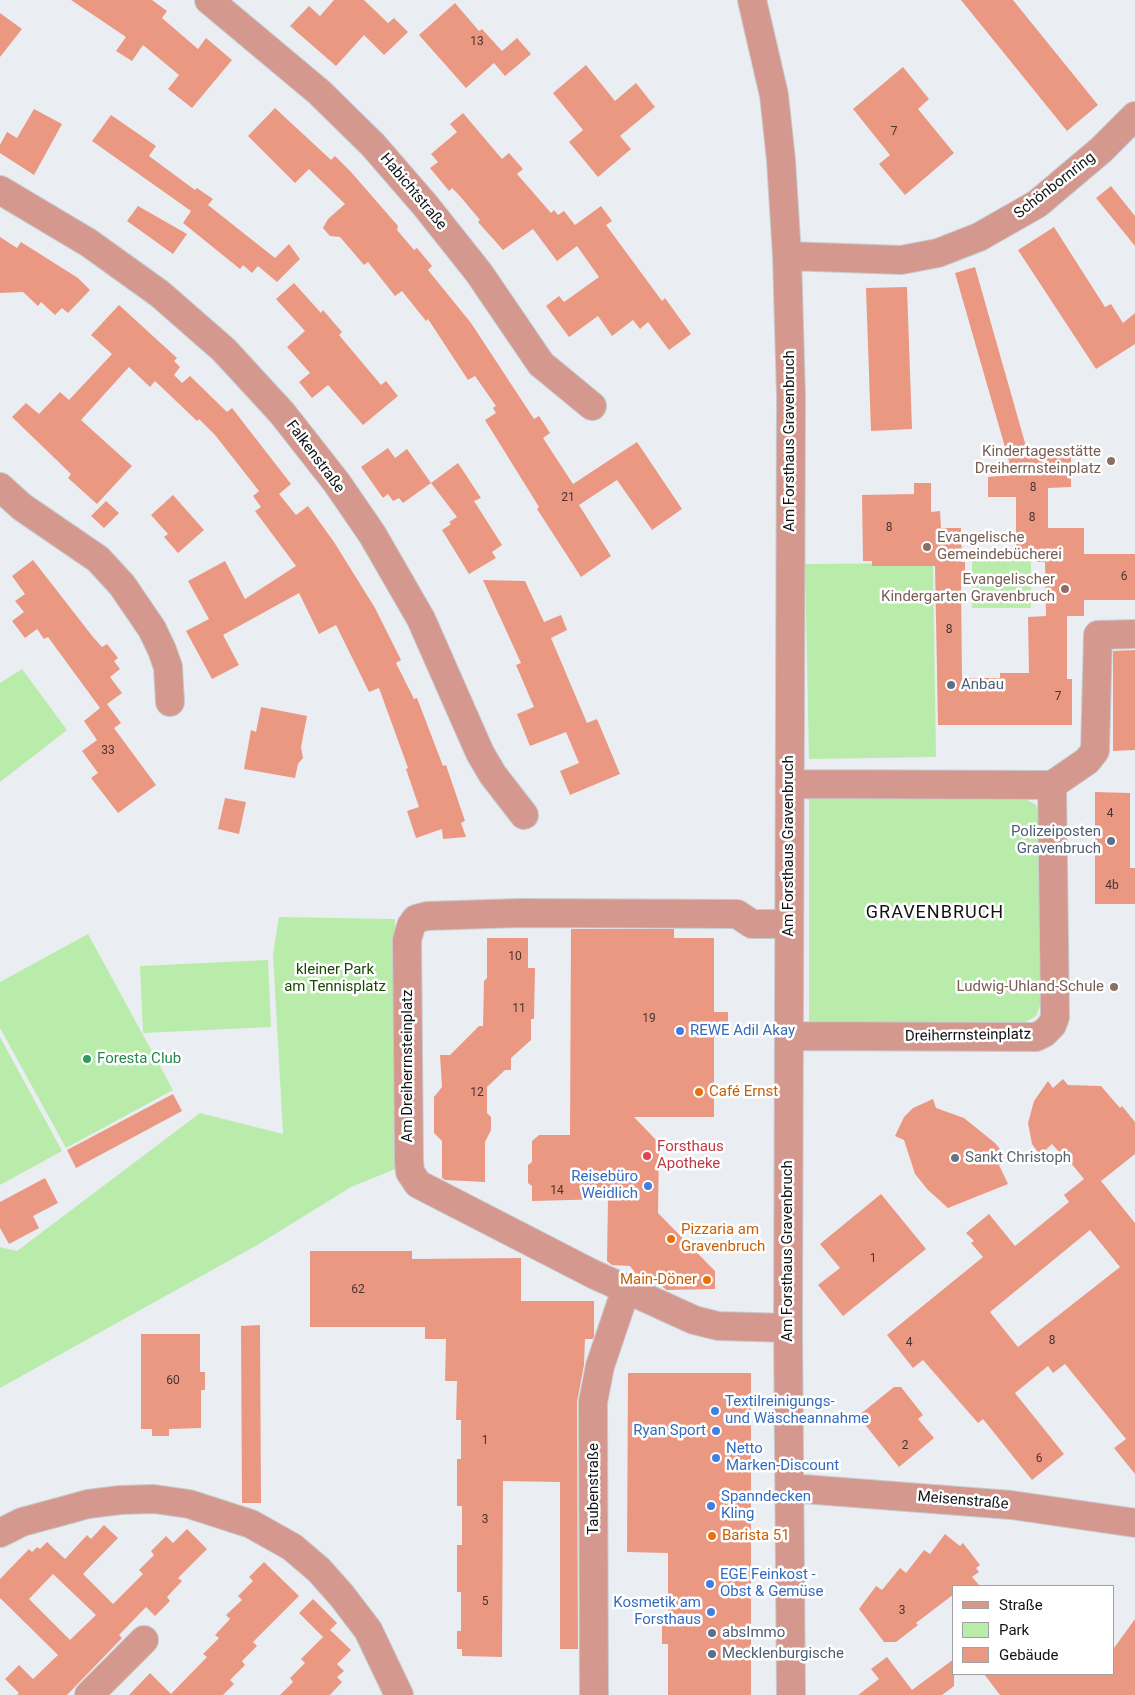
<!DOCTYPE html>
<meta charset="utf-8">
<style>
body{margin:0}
#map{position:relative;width:1135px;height:1695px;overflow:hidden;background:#eaeef2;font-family:Roboto,sans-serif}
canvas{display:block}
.legend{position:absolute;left:952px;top:1585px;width:162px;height:90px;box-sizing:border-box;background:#fff;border:1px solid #a0a1a1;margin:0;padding:6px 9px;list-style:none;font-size:15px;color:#121314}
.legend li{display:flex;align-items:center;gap:10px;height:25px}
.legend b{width:25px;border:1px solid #a0a1a1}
</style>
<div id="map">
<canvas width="1135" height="1695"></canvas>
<ul class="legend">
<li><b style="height:6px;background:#d4988e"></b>Straße</li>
<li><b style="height:14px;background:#b9ecaa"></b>Park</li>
<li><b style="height:14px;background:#eb9883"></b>Gebäude</li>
</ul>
</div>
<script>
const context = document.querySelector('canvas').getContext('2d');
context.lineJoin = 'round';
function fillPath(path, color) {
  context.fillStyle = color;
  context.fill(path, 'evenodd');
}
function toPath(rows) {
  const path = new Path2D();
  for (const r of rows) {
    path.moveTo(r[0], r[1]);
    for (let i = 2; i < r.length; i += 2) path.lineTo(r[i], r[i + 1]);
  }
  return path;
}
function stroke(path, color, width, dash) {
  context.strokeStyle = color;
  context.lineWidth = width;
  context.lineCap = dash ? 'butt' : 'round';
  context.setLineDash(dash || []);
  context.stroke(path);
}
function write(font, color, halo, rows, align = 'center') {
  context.font = font + ' Roboto,sans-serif';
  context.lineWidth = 5;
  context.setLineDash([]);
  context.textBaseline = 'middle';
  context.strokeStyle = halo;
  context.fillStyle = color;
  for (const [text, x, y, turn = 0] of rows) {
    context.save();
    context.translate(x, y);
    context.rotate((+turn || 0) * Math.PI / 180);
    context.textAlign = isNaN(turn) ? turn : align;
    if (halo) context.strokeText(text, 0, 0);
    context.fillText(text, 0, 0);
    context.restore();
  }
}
fillPath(toPath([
 [972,559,1031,559,1031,608,972,608],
 [933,563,936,757,809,759,805,564],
 [22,669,67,730,0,782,0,683],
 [809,797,1022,797,1036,805,1040,820,1042,1000,1036,1016,1024,1023,809,1023],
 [279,917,395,919,398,1168,351,1187,259,1244,0,1388,0,1247,17,1251,200,1113,283,1134,273,954],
 [88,934,173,1090,66,1148,0,1028,0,982],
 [268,960,271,1027,143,1033,140,966],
 [0,1037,62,1151,0,1185]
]), '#b9ecaa');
fillPath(toPath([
 [71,0,152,0,167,11,162,18,198,49,206,38,232,60,192,108,168,89,179,75,143,45,132,61,116,51,126,37],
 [334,0,364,0,388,23,394,18,408,32,384,55,364,35,336,66,290,26,309,6,320,16],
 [961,0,1013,0,1098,105,1067,131],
 [455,3,479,31,482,29,502,51,517,38,531,54,505,76,494,63,466,88,419,35],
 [0,13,22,29,0,57],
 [586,65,615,101,636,83,655,107,620,136,631,149,598,177,569,142,583,130,553,93],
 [903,67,929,99,918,109,954,153,905,195,879,164,890,155,853,109],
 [275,108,331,160,335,156,351,172,398,226,397,230,414,250,417,248,432,266,428,270,471,323,534,419,539,416,550,433,543,438,573,484,637,442,682,509,652,530,617,480,579,505,611,556,581,577,537,509,539,507,485,420,496,413,493,408,496,406,475,376,468,380,428,319,426,321,402,291,395,296,368,262,364,265,340,237,330,236,323,228,328,219,345,204,309,169,295,183,248,136],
 [34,109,62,124,34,175,0,153,0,145,7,132,17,138],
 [463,113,502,159,509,153,523,169,517,174,551,213,554,210,558,215,564,211,575,225,601,206,612,221,606,225,662,301,665,298,691,334,669,350,648,322,640,329,633,320,612,336,598,316,569,337,546,306,559,296,564,302,599,277,577,246,557,261,533,229,503,250,478,222,480,220,459,195,452,188,449,191,430,168,438,162,431,154,457,132,450,124],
 [111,115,156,146,149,156,195,190,197,188,213,199,208,205,275,258,289,244,300,259,277,282,258,266,252,273,243,265,240,269,183,223,191,211,92,141],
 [1111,186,1135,216,1135,246,1096,198],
 [138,206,187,234,173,254,127,221],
 [1054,227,1105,307,1111,304,1123,323,1135,313,1135,344,1096,369,1018,250],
 [0,237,17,248,21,242,78,278,90,290,68,313,62,308,55,315,41,302,38,306,23,292,0,293],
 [975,267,1029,457,1071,456,1071,487,1048,488,1048,528,1084,528,1084,554,1135,554,1135,600,1084,600,1084,616,1067,616,1067,679,1072,679,1072,725,938,725,935,566,872,566,872,561,863,561,862,495,914,494,914,483,931,483,931,512,940,511,941,528,961,528,962,562,965,562,965,583,961,583,962,678,1000,678,1000,673,1029,673,1028,617,1046,616,1045,562,1037,562,1037,553,1016,553,1016,497,988,497,988,477,1013,475,955,273],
 [294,283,321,313,323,310,342,332,339,335,381,385,386,381,398,396,363,425,328,385,312,398,299,382,310,373,287,347,305,331,276,299],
 [907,287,912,429,871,431,866,288],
 [119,305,177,358,174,361,180,367,174,375,182,383,190,376,227,412,232,408,291,484,279,494,296,515,308,506,334,542,375,608,401,660,396,663,414,699,417,698,443,766,446,765,465,821,461,823,466,837,443,839,442,829,416,838,407,811,419,807,406,769,408,768,379,688,369,692,336,625,319,634,299,593,223,635,239,665,212,679,186,631,209,619,188,581,225,561,245,599,296,566,255,511,261,507,253,496,259,491,215,435,199,419,197,421,155,381,150,387,129,367,81,420,132,466,97,504,68,478,71,474,12,417,26,403,39,414,60,392,69,400,112,354,91,335],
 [388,448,395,458,407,449,431,483,403,503,399,498,393,501,388,494,383,498,361,467],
 [458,463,481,498,474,501,502,545,492,552,496,558,469,574,442,530,451,524,449,522,457,517,431,483],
 [173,495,204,530,178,553,164,537,168,534,151,515],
 [106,501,119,513,104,528,91,516],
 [33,560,93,637,102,647,107,644,118,658,114,661,120,669,110,677,122,693,107,704,121,723,114,728,156,785,118,813,91,778,98,773,82,751,97,740,84,721,100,708,48,637,44,639,37,629,25,638,12,621,24,612,15,601,25,594,12,576],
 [483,580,525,581,544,622,561,615,567,630,551,638,587,723,597,719,620,774,570,795,560,771,579,763,566,732,530,746,517,714,534,707,516,665,521,663],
 [1135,650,1135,750,1113,751,1113,651],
 [261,707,307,716,301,747,303,758,298,764,295,778,244,769,251,730,256,732],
 [1095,792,1130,793,1130,868,1135,868,1135,904,1095,904],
 [225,798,246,802,239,834,218,829],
 [571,929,674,929,674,938,714,938,714,1012,728,1012,728,1037,714,1037,714,1117,634,1117,659,1143,658,1213,715,1271,715,1289,667,1290,655,1282,639,1278,630,1266,612,1265,607,1261,608,1199,532,1201,532,1186,528,1183,528,1165,532,1162,532,1141,539,1135,570,1135],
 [487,938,528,938,528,968,535,968,534,1019,531,1019,531,1040,511,1058,511,1070,505,1070,487,1087,487,1113,491,1117,491,1130,485,1142,485,1182,445,1180,442,1178,442,1141,434,1133,434,1097,442,1087,440,1055,450,1055,479,1026,483,1026,484,981,487,978],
 [1063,1079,1068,1085,1101,1086,1120,1108,1122,1106,1135,1122,1135,1154,1101,1181,1135,1223,1135,1474,1114,1448,1126,1439,1065,1364,1053,1373,1048,1366,1015,1393,1064,1454,1032,1480,983,1419,978,1423,923,1360,913,1368,887,1335,983,1257,971,1243,974,1241,966,1233,989,1214,1015,1246,1069,1202,1064,1195,1084,1179,1061,1151,1059,1152,1052,1144,1040,1155,1032,1144,1028,1123,1034,1101,1048,1081,1053,1088],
 [1090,1230,1120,1267,1018,1347,990,1312],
 [173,1094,182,1111,76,1168,67,1150],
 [933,1099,936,1108,964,1118,995,1143,1004,1154,999,1165,1008,1184,948,1208,928,1190,915,1174,904,1140,895,1136,904,1117,913,1108],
 [45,1178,58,1203,33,1216,39,1228,9,1244,0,1228,0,1202],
 [881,1194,926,1249,843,1316,818,1285,840,1268,820,1244],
 [310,1251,412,1251,412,1259,521,1258,521,1301,594,1301,594,1336,593,1339,585,1339,584,1365,577,1402,578,1649,560,1649,560,1482,503,1481,502,1657,462,1656,462,1649,457,1649,457,1631,461,1631,461,1592,457,1592,457,1545,462,1545,462,1506,457,1506,457,1459,461,1459,461,1420,456,1420,457,1381,445,1381,446,1339,425,1339,425,1327,310,1327],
 [260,1325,261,1503,242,1503,241,1326],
 [141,1334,200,1334,200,1372,205,1372,205,1390,201,1390,201,1428,169,1429,169,1436,152,1436,152,1429,141,1429],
 [628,1373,751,1373,751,1695,668,1695,668,1644,662,1644,662,1613,668,1613,668,1553,627,1552],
 [894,1387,901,1387,923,1415,918,1419,934,1438,899,1467,858,1416],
 [104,1525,118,1538,83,1574,113,1604,143,1574,139,1570,154,1555,151,1551,166,1536,173,1543,187,1529,207,1549,178,1578,182,1581,167,1597,170,1601,155,1616,146,1607,119,1635,122,1638,67,1695,17,1695,19,1693,5,1679,19,1665,33,1679,58,1655,0,1598,0,1579,29,1549,32,1552,37,1547,40,1549,47,1542,65,1559,87,1535,91,1539],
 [53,1574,96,1615,70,1640,29,1599],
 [945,1534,960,1546,963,1543,980,1565,976,1568,979,1572,972,1577,980,1586,954,1586,954,1594,916,1623,918,1625,896,1642,884,1642,859,1609,876,1586,882,1590,900,1568,906,1573,924,1550,930,1554],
 [264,1562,299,1596,253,1642,257,1646,242,1661,245,1665,230,1680,234,1684,223,1695,129,1695,150,1673,171,1694,207,1657,203,1654,219,1638,215,1635,230,1619,226,1615,242,1600,238,1596,253,1581,249,1577],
 [313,1599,337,1623,323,1637,299,1613],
 [1135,1619,1135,1695,1000,1695,984,1674,1114,1674,1114,1648],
 [330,1630,351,1650,337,1664,344,1671,337,1677,342,1682,330,1695,280,1695,293,1682,290,1678,305,1663,301,1659],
 [887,1657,912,1690,954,1659,954,1686,942,1695,858,1695,879,1679,871,1669]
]), '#eb9883');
const minor = toPath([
 [209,0,319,92,373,145,425,205,479,273,541,364,592,406],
 [752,0,774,95,781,160,787,256,791,396,788,1328,791,1695],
 [0,190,89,243,160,294,224,350,282,413,337,483,372,534,421,619,480,753,493,775,524,815],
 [787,256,901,260,938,253,979,237,1037,204,1101,150,1135,116],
 [0,487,22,507,98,559,122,585,152,629,162,650,168,667,170,702],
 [1052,785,1087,761,1095,751,1098,635,1135,634],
 [789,1036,1036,1037,1044,1033,1052,1025,1055,1017,1052,785,790,784],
 [788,1328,718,1326,694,1320,593,1274,418,1184,410,1172,409,1161,407,940,411,926,416,919,427,916,519,913,737,914,752,924,788,924],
 [790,1488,1011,1505,1135,1523],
 [0,1533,22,1522,59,1512,88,1504,120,1500,154,1499,189,1504,251,1524,292,1547,319,1570,342,1596,368,1630,399,1695],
 [89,1695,144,1640],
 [594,1695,593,1402,600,1366,626,1289]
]);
stroke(minor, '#c7cbce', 30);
stroke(minor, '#d4988e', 28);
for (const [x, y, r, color] of [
 [1111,461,5,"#8d6e63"],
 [927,547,5,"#8d6e63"],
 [1065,589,5,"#8d6e63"],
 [951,685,5,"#5c6f8a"],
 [1111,841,5,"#5c6f8a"],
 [1114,987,5,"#8d6e63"],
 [680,1031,5,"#3f7fe0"],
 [87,1059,5,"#2e9e5b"],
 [699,1092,5,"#e8710a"],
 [647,1156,5,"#e0444e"],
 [955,1158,5,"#6b7280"],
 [648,1186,5,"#3f7fe0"],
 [671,1239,5,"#e8710a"],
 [707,1280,5,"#e8710a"],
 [715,1411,5,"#3f7fe0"],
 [716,1431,5,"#3f7fe0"],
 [716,1458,5,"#3f7fe0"],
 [711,1506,5,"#3f7fe0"],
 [712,1536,5,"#e8710a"],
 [710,1584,5,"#3f7fe0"],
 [711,1612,5,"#3f7fe0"],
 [712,1633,5,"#5c6f8a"],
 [712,1654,5,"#5c6f8a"]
]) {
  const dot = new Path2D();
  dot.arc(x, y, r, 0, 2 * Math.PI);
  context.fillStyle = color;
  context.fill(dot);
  stroke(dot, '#fff', 2);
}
write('12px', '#483430', null, [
 ["13",477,42],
 ["7",894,132],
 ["8",1033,488],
 ["21",568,498],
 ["8",1032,518],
 ["8",889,528],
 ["6",1124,577],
 ["8",949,630],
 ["7",1058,697],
 ["33",108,751],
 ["4",1110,814],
 ["4b",1112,886],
 ["10",515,957],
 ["11",519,1009],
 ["19",649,1019],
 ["12",477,1093],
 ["14",557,1191],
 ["1",873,1259],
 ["62",358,1290],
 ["8",1052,1341],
 ["4",909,1343],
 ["60",173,1381],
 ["1",485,1441],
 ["2",905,1446],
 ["6",1039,1459],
 ["3",485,1520],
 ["5",485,1602],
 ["3",902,1611]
]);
write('15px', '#121314', '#fff', [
 ["Schönbornring",1055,186,-38],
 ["Habichtstraße",413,192,50],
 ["Am Forsthaus Gravenbruch",790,441,-90],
 ["Falkenstraße",315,457,53],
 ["Am Forsthaus Gravenbruch",789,846,-90],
 ["Dreiherrnsteinplatz",968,1036,-1],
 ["Am Dreiherrnsteinplatz",408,1066,-90],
 ["Am Forsthaus Gravenbruch",788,1251,-90],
 ["Taubenstraße",594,1489,-90],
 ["Meisenstraße",963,1501,5]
]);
write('15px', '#785e54', '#fff', [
 ["Kindertagesstätte",1101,452],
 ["Dreiherrnsteinplatz",1101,469],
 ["Evangelische",937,538,"left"],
 ["Gemeindebücherei",937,555,"left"],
 ["Evangelischer",1055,580],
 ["Kindergarten Gravenbruch",1055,597],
 ["Ludwig-Uhland-Schule",1104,987]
], 'right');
write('15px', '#4e5e75', '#fff', [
 ["Anbau",961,685],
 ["Polizeiposten",1101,832,"right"],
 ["Gravenbruch",1101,849,"right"],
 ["absImmo",722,1633],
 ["Mecklenburgische",722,1654]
], 'left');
write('15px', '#1a4904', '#fff', [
 ["kleiner Park",335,970],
 ["am Tennisplatz",335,987]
]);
write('15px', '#366cbe', '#fff', [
 ["REWE Adil Akay",690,1031],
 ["Reisebüro",638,1177,"right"],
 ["Weidlich",638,1194,"right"],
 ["Textilreinigungs-",725,1402],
 ["und Wäscheannahme",725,1419],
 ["Ryan Sport",706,1431,"right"],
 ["Netto",726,1449],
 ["Marken-Discount",726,1466],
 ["Spanndecken",721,1497],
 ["Kling",721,1514],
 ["EGE Feinkost -",720,1575],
 ["Obst & Gemüse",720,1592],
 ["Kosmetik am",701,1603,"right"],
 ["Forsthaus",701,1620,"right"]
], 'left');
write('15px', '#27864d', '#fff', [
 ["Foresta Club",97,1059]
], 'left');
write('15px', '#c56008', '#fff', [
 ["Café Ernst",709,1092],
 ["Pizzaria am",681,1230],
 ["Gravenbruch",681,1247],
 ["Main-Döner",697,1280,"right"],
 ["Barista 51",722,1536]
], 'left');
write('15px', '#be3a42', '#fff', [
 ["Forsthaus",657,1147],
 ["Apotheke",657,1164]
], 'left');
write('15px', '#5b616d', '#fff', [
 ["Sankt Christoph",965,1158]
], 'left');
context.letterSpacing = '1px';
write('18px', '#121314', '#fff', [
 ["GRAVENBRUCH",935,913]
]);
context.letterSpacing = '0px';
</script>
